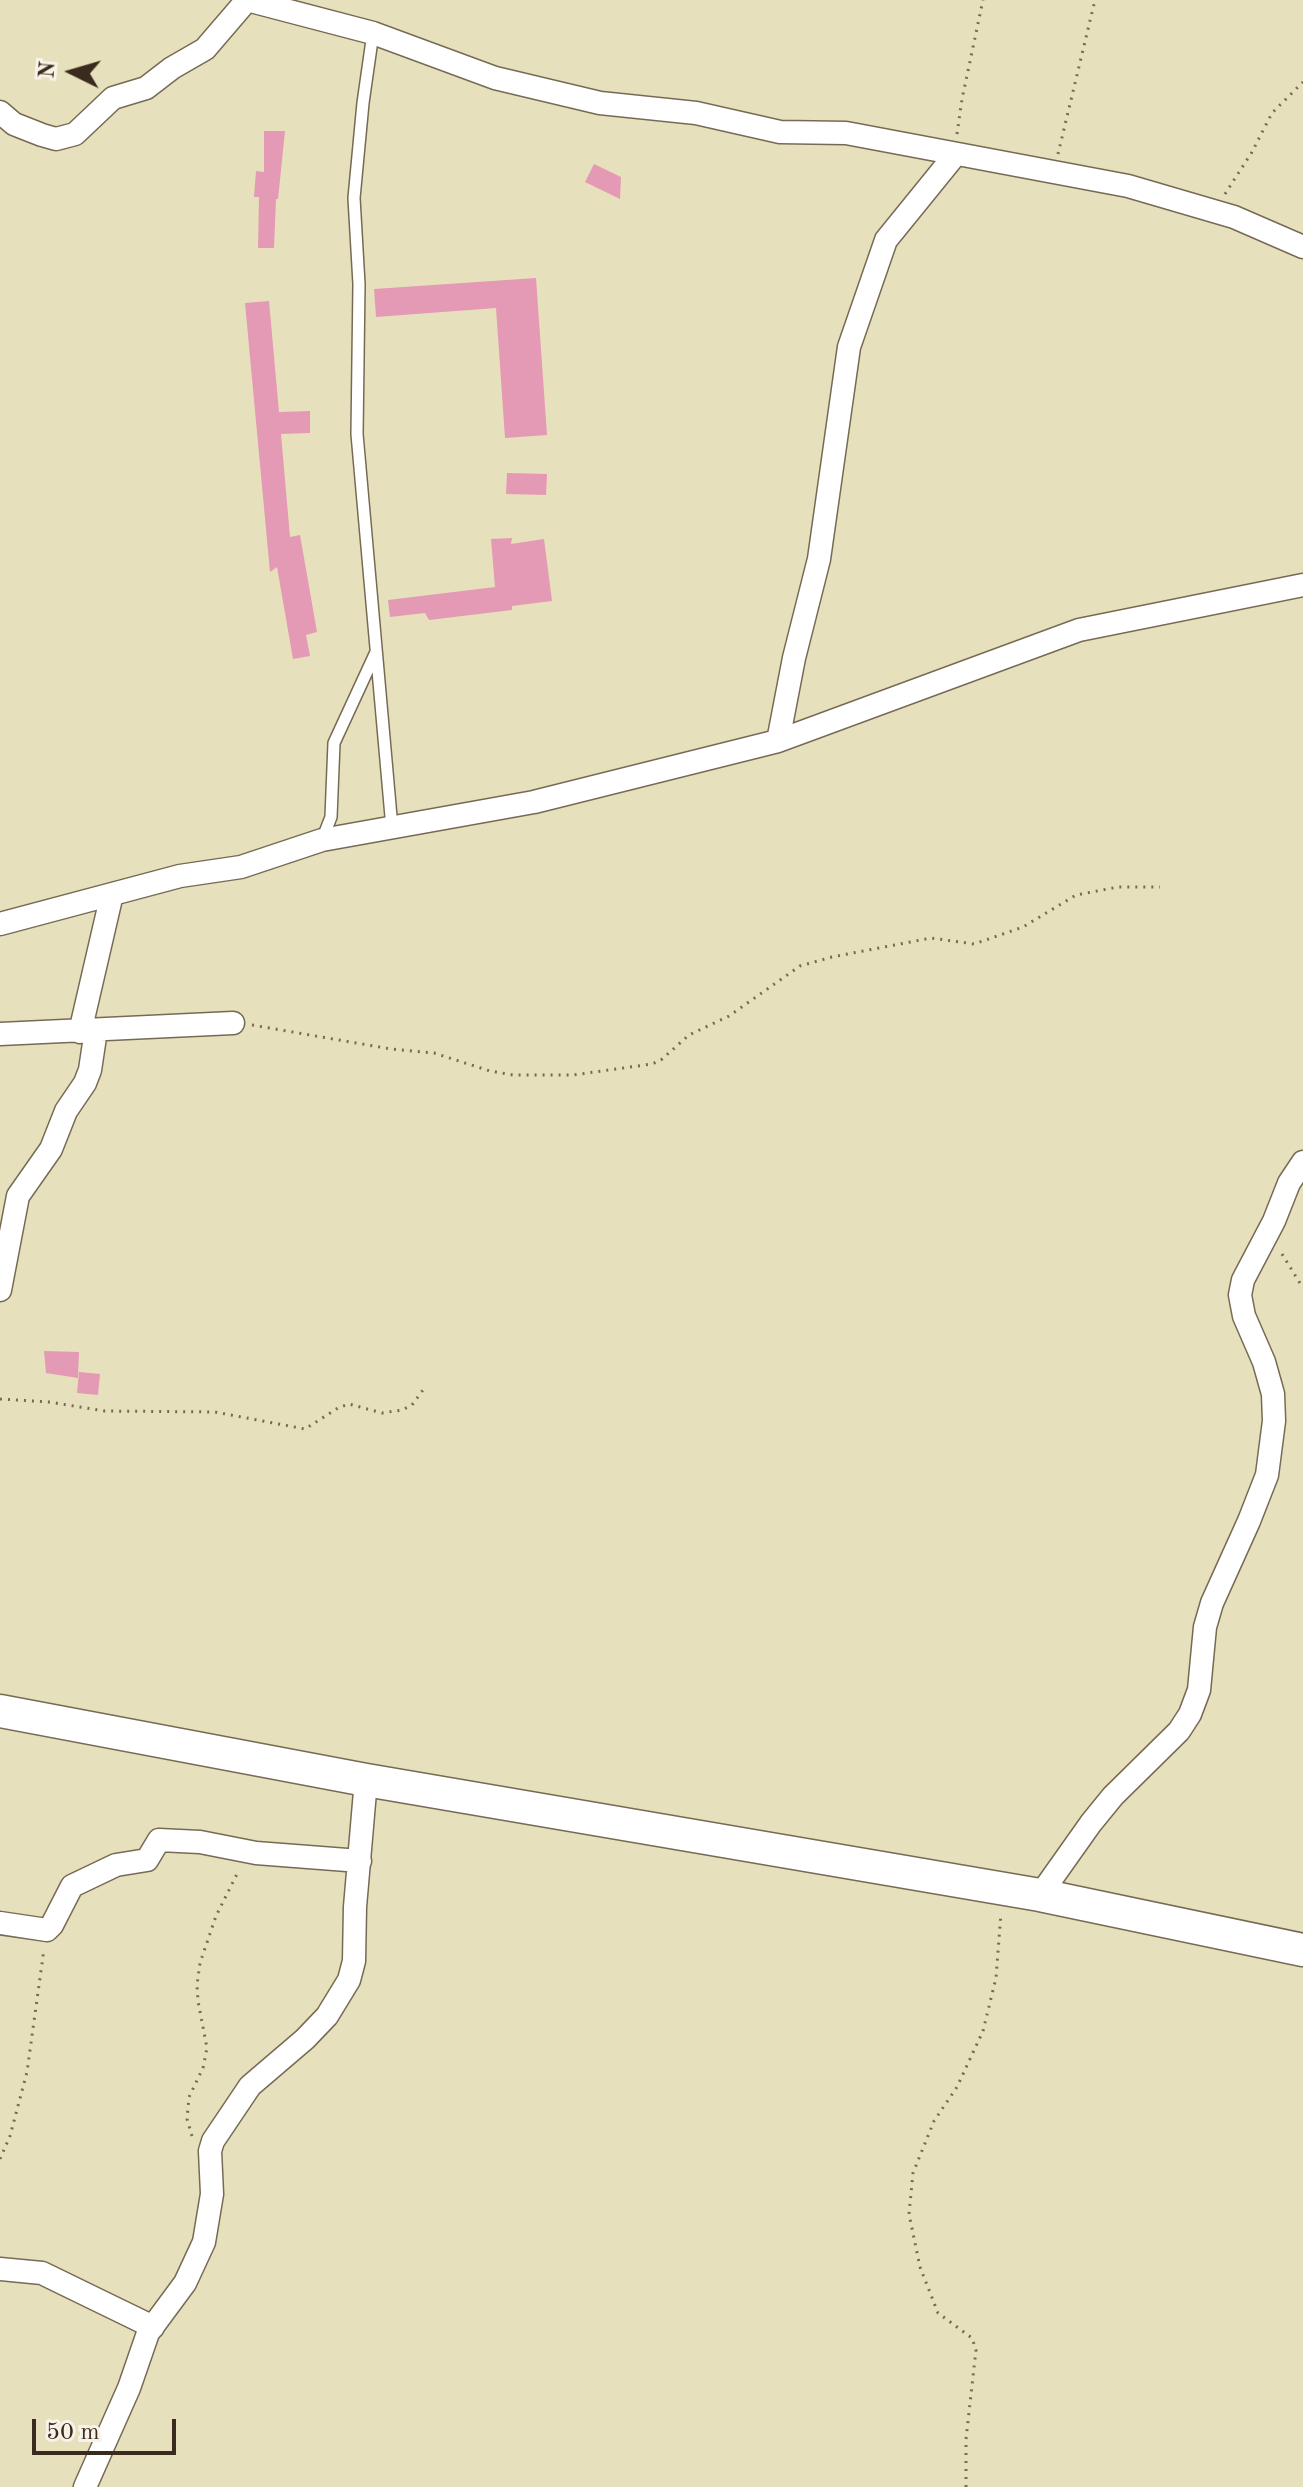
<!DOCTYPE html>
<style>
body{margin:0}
#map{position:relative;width:1303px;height:2487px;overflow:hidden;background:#e7e0bc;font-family:"Old Standard TT",serif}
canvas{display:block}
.north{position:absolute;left:32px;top:32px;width:80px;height:80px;-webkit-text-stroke:6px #f7f3e8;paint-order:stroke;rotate:275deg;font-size:22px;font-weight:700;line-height:32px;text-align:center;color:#3b2a1e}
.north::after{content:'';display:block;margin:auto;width:28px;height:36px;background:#3b2a1e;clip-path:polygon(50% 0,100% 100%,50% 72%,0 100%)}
.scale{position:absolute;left:32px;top:2419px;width:144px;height:36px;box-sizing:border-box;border:4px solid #3b2a1e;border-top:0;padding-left:10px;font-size:24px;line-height:28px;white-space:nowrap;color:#3b2a1e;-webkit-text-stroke:6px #f7f3e8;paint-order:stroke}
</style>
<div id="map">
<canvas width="1303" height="2487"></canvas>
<div class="north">N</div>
<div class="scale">50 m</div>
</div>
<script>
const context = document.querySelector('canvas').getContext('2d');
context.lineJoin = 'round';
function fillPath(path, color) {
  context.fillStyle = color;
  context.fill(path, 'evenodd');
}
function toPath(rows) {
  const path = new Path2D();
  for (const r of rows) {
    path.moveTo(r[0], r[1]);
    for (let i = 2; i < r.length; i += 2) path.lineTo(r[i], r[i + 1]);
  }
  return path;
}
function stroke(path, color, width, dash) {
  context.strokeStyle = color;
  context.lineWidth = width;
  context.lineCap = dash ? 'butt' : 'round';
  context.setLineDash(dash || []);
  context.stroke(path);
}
fillPath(toPath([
 [264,131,285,131,278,199,276,199,274,248,258,248,259,197,254,197,256,171,264,172],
 [594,164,621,177,620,199,585,182],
 [536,278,547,435,505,438,496,308,376,317,374,289],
 [269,301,279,412,310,411,310,433,281,434,290,537,300,535,317,632,306,635,310,656,293,659,277,567,270,572,245,303],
 [507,473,547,474,546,495,506,494],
 [512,538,511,544,544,539,552,601,512,606,512,610,429,620,425,613,390,617,388,600,495,587,491,539],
 [44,1351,79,1352,78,1378,46,1373],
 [79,1372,100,1374,98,1395,77,1393]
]), '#e499b5');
const lane = toPath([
 [373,33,363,103,354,198,359,284,357,434,392,828],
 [322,840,331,817,334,743,376,652]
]);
const street = toPath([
 [247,0,373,33,495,78,600,103,696,113,780,132,846,133,1128,186,1234,217,1303,247],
 [0,112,14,124,42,135,56,139,75,134,113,98,146,88,172,68,205,49,247,0],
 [778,741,794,658,819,559,849,347,886,240,955,155],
 [0,924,180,876,241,867,322,840,534,802,778,741,1079,630,1303,585],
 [80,1032,112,894],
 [0,1034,233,1023],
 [0,1290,18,1196,51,1149,66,1111,85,1083,90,1070,96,1030],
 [1040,1895,1091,1823,1113,1796,1179,1731,1190,1714,1199,1690,1205,1627,1212,1603,1249,1521,1267,1475,1274,1421,1273,1394,1264,1362,1244,1316,1240,1295,1243,1280,1274,1221,1289,1183,1303,1162],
 [0,1923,47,1930,52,1925,72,1886,116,1865,147,1860,159,1840,200,1842,256,1853,360,1861],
 [0,2269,42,2273,153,2327],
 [85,2487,129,2388,148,2333,185,2283,204,2242,212,2194,210,2151,213,2141,250,2086,305,2039,327,2016,349,1980,354,1961,355,1907,366,1780]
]);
const secondary = toPath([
 [0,1711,366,1780,1040,1895,1303,1950]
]);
stroke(lane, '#776a55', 14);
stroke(street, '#776a55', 25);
stroke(secondary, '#776a55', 35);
stroke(toPath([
 [957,134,962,99,983,0],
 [1058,154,1095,0],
 [1225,194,1252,152,1272,113,1303,82],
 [252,1025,391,1049,434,1053,490,1071,513,1075,573,1075,652,1064,661,1060,689,1035,729,1016,800,966,832,957,931,938,974,944,1023,927,1076,895,1118,887,1160,887],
 [1282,1254,1303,1288],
 [0,1399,49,1402,105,1411,215,1412,305,1429,338,1408,349,1404,382,1413,402,1410,412,1405,423,1390],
 [192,2136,187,2119,189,2097,203,2068,207,2048,198,2001,197,1985,200,1963,216,1916,239,1870],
 [0,2159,10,2136,27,2072,44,1949],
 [966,2487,966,2439,976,2350,972,2338,938,2313,920,2267,909,2214,913,2173,934,2121,957,2087,983,2031,996,1978,1001,1913]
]), '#776a55', 3, [2, 6]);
stroke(lane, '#fff', 11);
stroke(street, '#fff', 22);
stroke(secondary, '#fff', 32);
</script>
